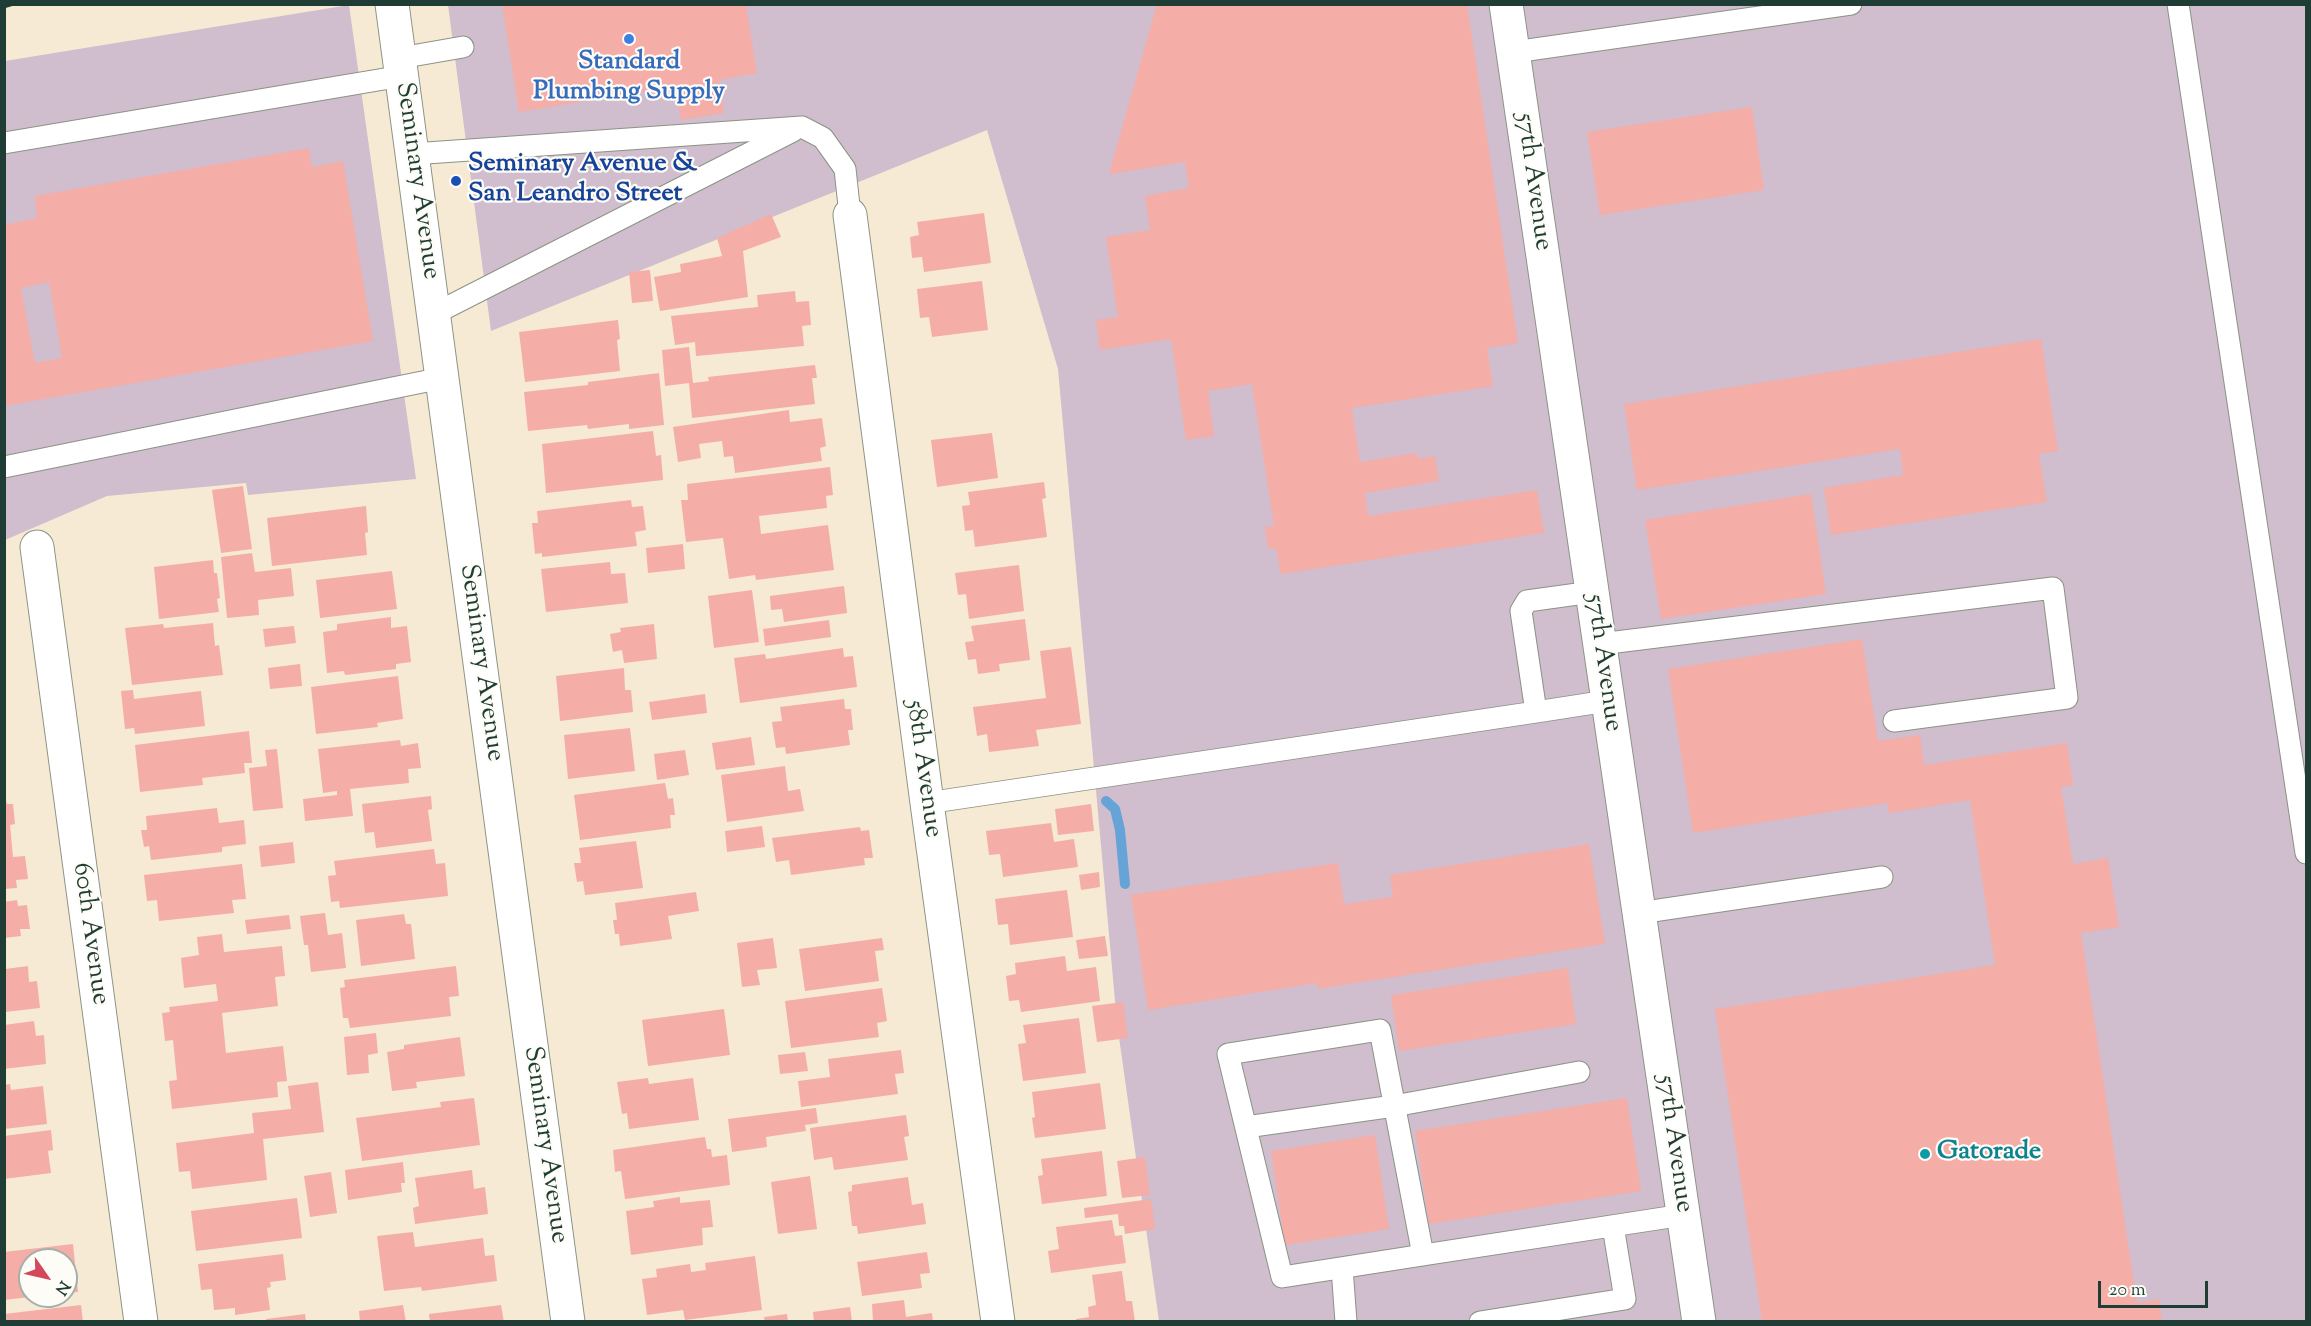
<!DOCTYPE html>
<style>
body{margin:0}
#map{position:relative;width:2311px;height:1326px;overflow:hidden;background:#f6ead5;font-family:"Sorts Mill Goudy",serif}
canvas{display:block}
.frame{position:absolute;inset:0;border:6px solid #1f3d34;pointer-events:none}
.north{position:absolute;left:18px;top:1248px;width:60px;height:60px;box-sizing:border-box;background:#fdfcf7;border:2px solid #a4b0a9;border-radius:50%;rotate:124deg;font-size:16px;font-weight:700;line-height:24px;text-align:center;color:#1f3d34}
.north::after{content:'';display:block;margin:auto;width:21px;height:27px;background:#d1495b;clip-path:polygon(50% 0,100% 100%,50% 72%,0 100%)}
.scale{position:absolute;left:2098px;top:1281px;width:110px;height:27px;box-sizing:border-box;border:3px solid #1f3d34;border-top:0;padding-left:8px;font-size:18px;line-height:21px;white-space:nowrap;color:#1f3d34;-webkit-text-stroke:4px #fdfcf7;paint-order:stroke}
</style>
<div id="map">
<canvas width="2311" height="1326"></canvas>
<div class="frame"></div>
<div class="north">N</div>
<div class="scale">20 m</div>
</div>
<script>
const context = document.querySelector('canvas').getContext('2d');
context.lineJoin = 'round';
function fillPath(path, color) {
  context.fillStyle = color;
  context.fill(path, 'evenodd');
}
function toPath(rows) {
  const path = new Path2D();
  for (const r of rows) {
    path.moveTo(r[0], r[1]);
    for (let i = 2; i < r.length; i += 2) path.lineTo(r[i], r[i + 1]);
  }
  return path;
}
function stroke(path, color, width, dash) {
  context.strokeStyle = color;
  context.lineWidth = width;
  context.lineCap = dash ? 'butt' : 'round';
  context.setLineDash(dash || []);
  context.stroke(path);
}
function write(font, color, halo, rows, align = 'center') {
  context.font = font + ' "Sorts Mill Goudy",serif';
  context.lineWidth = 4.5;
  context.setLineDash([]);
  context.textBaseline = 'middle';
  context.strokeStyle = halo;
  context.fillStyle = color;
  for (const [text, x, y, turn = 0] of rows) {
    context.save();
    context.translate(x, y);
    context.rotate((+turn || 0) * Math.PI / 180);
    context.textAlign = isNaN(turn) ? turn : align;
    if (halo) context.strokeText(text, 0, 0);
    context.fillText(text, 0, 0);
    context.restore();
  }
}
fillPath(toPath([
 [349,5,416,479,248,495,246,483,107,496,5,540,5,61],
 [448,5,2306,5,2306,1321,1159,1321,1117,1023,1058,369,987,130,491,331]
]), '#d0bdcd');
stroke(toPath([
 [1106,801,1115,809,1120,830,1125,884]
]), '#66a3d7', 10);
fillPath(toPath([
 [502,4,746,4,757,73,719,80,724,113,681,120,676,86,519,112],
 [1157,4,1467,4,1518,343,1487,348,1493,386,1352,408,1360,462,1417,453,1418,459,1435,456,1439,481,1365,493,1368,516,1537,490,1544,533,1281,574,1276,548,1268,549,1265,527,1274,526,1252,384,1208,391,1214,436,1186,440,1171,339,1100,350,1096,320,1118,317,1106,237,1150,230,1145,196,1189,188,1185,162,1109,174],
 [1752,107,1764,190,1600,215,1587,132],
 [309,148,312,167,343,161,373,341,4,406,4,225,37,218,35,196],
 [49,282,62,358,35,363,21,288],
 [984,213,991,263,924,272,922,257,912,258,910,237,919,235,917,222],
 [771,214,781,237,743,251,748,297,660,311,654,277,681,272,680,264,722,256,717,238],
 [650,270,653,301,632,303,629,272],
 [982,281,988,330,932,337,929,317,920,318,917,289],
 [795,291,796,302,809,301,811,325,802,326,804,346,696,356,695,342,675,345,671,316,758,307,757,295],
 [618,320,620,339,617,340,620,371,525,382,519,332],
 [2041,339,2058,451,2039,454,2047,502,1831,535,1824,488,1903,475,1900,449,1637,490,1624,404],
 [689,347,693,383,709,381,708,377,815,365,817,378,812,378,815,404,692,418,689,383,665,386,662,350],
 [659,373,664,425,629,429,629,424,588,429,587,425,528,431,524,392,588,385,588,382],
 [789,410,790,422,822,418,826,446,820,448,822,461,735,473,733,456,724,457,722,441,699,444,701,458,678,462,673,427],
 [653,431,656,456,661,455,663,480,546,493,542,444],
 [992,433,998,478,937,487,931,440],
 [830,467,833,495,826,496,827,508,759,516,761,534,828,525,834,570,756,580,755,575,729,579,723,538,686,542,681,500,688,500,687,484],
 [1044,482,1046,498,1042,499,1047,537,975,547,973,530,965,531,962,506,970,505,968,492],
 [243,486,252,549,221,553,212,490],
 [1811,494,1826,594,1661,619,1645,520],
 [631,500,632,507,643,506,646,530,635,532,637,546,542,557,542,553,535,554,532,523,538,523,537,511],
 [366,506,368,532,365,533,367,555,272,566,267,518],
 [683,544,685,569,648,573,646,548],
 [252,553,255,572,291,568,294,596,258,600,259,615,227,618,221,557],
 [213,560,214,573,217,573,220,598,217,599,219,612,159,619,154,567],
 [610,562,611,574,625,573,628,603,546,612,541,569],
 [1019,565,1024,611,969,619,966,594,958,595,955,573],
 [392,571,397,609,320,618,316,580],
 [844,586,847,613,784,622,782,609,771,610,770,596],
 [752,590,759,642,714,648,708,596],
 [391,617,391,628,407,626,411,662,396,664,396,669,345,675,344,671,327,673,323,632,337,630,337,624],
 [1025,619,1030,660,999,664,1000,671,978,674,976,659,968,660,965,642,974,641,971,626],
 [829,620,831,637,765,646,763,629],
 [213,623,215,646,219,645,223,675,132,685,125,628,163,624,164,628],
 [654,624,657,659,624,663,622,650,613,652,610,634,621,632,620,628],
 [294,626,296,643,265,647,263,629],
 [1862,639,1878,741,1920,735,1924,765,2067,743,2073,785,2061,787,2073,864,2108,858,2119,927,2081,933,2137,1303,2159,1299,2162,1322,1762,1322,1715,1009,1995,965,1970,800,1889,813,1887,803,1693,833,1668,669],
 [1071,647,1081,724,1036,730,1039,746,989,752,987,734,977,736,973,707,1046,698,1040,651],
 [843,648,844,657,853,656,857,687,740,703,734,658,765,654,766,659],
 [300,664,302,686,270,689,268,668],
 [624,668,625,690,631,690,633,712,560,721,556,676],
 [398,676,403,719,377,723,378,727,316,734,311,687],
 [133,690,134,699,201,691,205,726,135,734,134,728,125,729,121,691],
 [705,694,707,713,652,720,649,702],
 [844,699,845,709,851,709,853,730,848,730,850,745,786,754,785,747,776,748,772,722,782,721,780,707],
 [630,728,635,771,568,779,564,735],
 [249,731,252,763,244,763,245,773,202,778,203,785,140,792,135,745],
 [751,737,755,765,716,770,712,743],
 [400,740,401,746,418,743,421,768,408,769,409,783,350,789,353,816,305,821,303,799,337,795,337,791,323,793,318,749],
 [277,749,283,808,253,811,249,768,267,766,265,750],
 [685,750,689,775,657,780,654,754],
 [785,766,788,791,800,789,804,811,727,822,721,775],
 [665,783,668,799,673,798,675,815,670,815,671,828,580,840,574,795],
 [4,794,7,804,13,804,15,824,10,825,13,857,25,856,28,879,16,880,17,888,4,889],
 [431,796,432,809,428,810,432,841,376,848,374,832,365,833,362,804],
 [1091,804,1094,831,1058,835,1055,809],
 [217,808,219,823,244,820,246,844,222,847,222,852,151,860,149,846,144,847,141,830,147,830,146,816],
 [1051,823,1054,842,1074,839,1078,867,1003,877,1000,854,989,855,986,831],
 [762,826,765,847,727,852,725,831],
 [860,827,861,831,869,830,873,858,864,858,865,865,791,875,789,860,776,862,772,838],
 [636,841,643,888,585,895,583,881,577,882,574,863,581,863,579,848],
 [293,842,295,863,261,867,259,846],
 [1589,844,1605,944,1317,989,1317,983,1148,1010,1131,895,1338,863,1344,904,1393,897,1390,875],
 [434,849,436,864,445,863,448,896,340,908,339,901,331,902,328,876,336,875,334,861],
 [242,864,246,899,232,900,234,913,159,921,157,900,147,901,144,875],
 [1099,872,1100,887,1081,890,1079,875],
 [1067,890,1073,937,1010,945,1008,924,998,925,995,899],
 [696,892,699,911,668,916,672,939,620,946,619,934,615,934,613,920,617,920,615,903],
 [17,900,18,906,27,905,30,929,20,929,21,936,4,938,4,902],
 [325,913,328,935,342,933,346,968,311,972,308,945,304,945,300,916],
 [404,914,406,924,411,924,415,959,361,966,356,920],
 [289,915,291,929,247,934,245,920],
 [222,934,224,952,282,946,285,976,275,977,278,1006,222,1013,226,1053,283,1046,287,1081,277,1082,278,1097,172,1109,169,1081,177,1080,173,1040,165,1041,162,1013,170,1012,169,1007,218,1001,216,984,184,988,181,958,199,955,197,937],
 [1105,936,1108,956,1079,959,1076,940],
 [773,938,777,968,757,970,760,985,742,987,737,943],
 [882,938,884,950,875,951,879,981,805,991,799,949],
 [1065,956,1067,971,1096,967,1100,1001,1021,1012,1019,1000,1009,1001,1006,976,1016,974,1015,963],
 [28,966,29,982,37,981,40,1008,5,1012,5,969],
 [456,966,459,996,449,997,451,1016,350,1028,348,1018,343,1018,340,988,345,987,344,980],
 [1568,968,1576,1024,1399,1051,1391,995],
 [882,988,887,1021,877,1023,879,1037,791,1048,785,1001],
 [1123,1002,1128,1038,1097,1042,1092,1006],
 [724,1009,730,1055,648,1066,642,1020],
 [1079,1018,1086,1073,1023,1081,1018,1044,1026,1043,1023,1025],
 [34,1021,36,1036,44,1035,46,1064,4,1069,4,1025],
 [376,1033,378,1053,368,1055,369,1073,347,1075,344,1037],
 [460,1037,465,1076,416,1082,417,1088,392,1091,387,1052,404,1049,404,1045],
 [901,1050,904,1073,895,1074,898,1094,801,1107,798,1081,830,1077,828,1059],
 [805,1052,808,1071,780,1074,778,1055],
 [648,1078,649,1084,693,1078,699,1120,629,1129,627,1113,622,1114,617,1082],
 [318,1082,324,1132,263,1139,267,1180,192,1189,190,1171,179,1172,176,1143,254,1133,252,1113,291,1109,288,1086],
 [1100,1083,1106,1129,1035,1138,1032,1118,1035,1117,1032,1092],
 [10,1084,11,1090,43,1086,47,1124,4,1129,4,1085],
 [474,1098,480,1145,362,1161,356,1118,441,1107,440,1102],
 [1627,1098,1641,1191,1429,1224,1415,1131],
 [816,1108,818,1123,805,1125,806,1131,766,1137,767,1147,732,1152,728,1119],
 [906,1115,909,1136,904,1137,908,1160,834,1170,832,1157,814,1160,810,1128],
 [51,1130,53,1150,48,1151,51,1173,4,1179,4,1136],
 [1375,1135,1389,1229,1285,1245,1271,1151],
 [705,1137,707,1149,711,1149,712,1157,727,1155,730,1185,625,1199,621,1171,615,1172,613,1150],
 [1102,1151,1107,1196,1042,1204,1038,1176,1043,1175,1041,1159],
 [1145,1157,1150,1195,1122,1198,1117,1161],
 [403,1162,405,1183,401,1183,402,1192,348,1200,345,1170],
 [472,1170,474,1189,485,1187,488,1214,415,1224,413,1208,419,1206,415,1178],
 [331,1172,337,1213,310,1217,304,1176],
 [810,1176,817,1229,778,1234,771,1182],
 [908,1177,912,1205,923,1203,926,1224,858,1234,857,1226,852,1226,848,1192,852,1191,852,1185],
 [680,1197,680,1203,710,1200,713,1227,702,1228,703,1245,631,1255,626,1211,654,1207,653,1201],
 [297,1198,302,1238,196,1251,191,1211],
 [1151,1199,1155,1229,1125,1234,1124,1226,1119,1226,1118,1214,1085,1218,1084,1208],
 [1112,1220,1115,1236,1122,1235,1126,1263,1051,1273,1048,1251,1059,1249,1056,1227],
 [413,1232,415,1247,483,1238,485,1256,494,1255,497,1281,422,1291,421,1287,384,1291,377,1236],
 [73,1244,78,1292,66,1293,66,1260,30,1260,30,1297,4,1300,4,1252],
 [927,1252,930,1273,920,1274,922,1288,862,1296,857,1262],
 [283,1254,286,1280,270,1282,271,1287,267,1288,270,1310,235,1315,235,1308,214,1310,212,1289,201,1290,198,1264],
 [755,1256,762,1310,685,1320,683,1310,647,1315,642,1279,657,1277,656,1269,690,1264,691,1272,706,1270,705,1263],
 [1122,1271,1126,1301,1132,1301,1135,1322,1076,1322,1076,1319,1089,1317,1088,1307,1096,1305,1092,1275],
 [904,1300,906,1317,932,1313,933,1322,873,1322,872,1304],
 [81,1305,83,1322,4,1322,4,1314],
 [403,1305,406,1322,360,1322,359,1311],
 [501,1305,504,1322,430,1322,429,1314],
 [850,1307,852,1322,814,1322,813,1312],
 [305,1314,306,1322,267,1322,266,1319],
 [787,1314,788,1322,765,1322,764,1317]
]), '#f5ada7');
const service = toPath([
 [2178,4,2306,853],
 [1514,52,1851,4],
 [400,58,463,47],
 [4,143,402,76],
 [412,154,802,127,823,138,845,169,850,215],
 [434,314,793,131],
 [4,467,442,378],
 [1592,592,1527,601,1521,611,1536,712,1607,701],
 [1600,644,2053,588,2067,698,1894,721],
 [927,803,1536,712],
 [1639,913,1882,877],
 [1246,1127,1394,1106,1579,1072],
 [1423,1255,1380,1030,1228,1054,1282,1277,1423,1255,1683,1215],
 [1342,1268,1346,1322],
 [1480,1322,1625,1299,1613,1226]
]);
const minor = toPath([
 [1506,4,1699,1322],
 [850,215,927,803,998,1322],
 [37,547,141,1322]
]);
const tertiary = toPath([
 [392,4,568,1322]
]);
stroke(service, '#8a9484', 23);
stroke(minor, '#8a9484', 35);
stroke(tertiary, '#8a9484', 35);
stroke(service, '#fff', 21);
stroke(minor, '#fff', 33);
stroke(tertiary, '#fff', 33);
stroke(toPath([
 [4,6,11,4]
]), '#1f3d34', 4.5, [9, 4.5]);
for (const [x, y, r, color] of [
 [629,39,6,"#3f7fe0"],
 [456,181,6,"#1a4fb4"],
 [1925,1154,6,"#0f9aa8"]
]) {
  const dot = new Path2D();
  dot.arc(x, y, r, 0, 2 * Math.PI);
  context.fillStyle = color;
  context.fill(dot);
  stroke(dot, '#fdfcf7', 2);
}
write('bold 26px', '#366cbe', '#fdfcf7', [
 ["Standard",629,64],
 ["Plumbing Supply",629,94]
]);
write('bold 26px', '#164399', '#fdfcf7', [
 ["Seminary Avenue &",468,166],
 ["San Leandro Street",468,196]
], 'left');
write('26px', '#1f3d34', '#fdfcf7', [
 ["Seminary Avenue",416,181,82],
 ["57th Avenue",1532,182,82],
 ["Seminary Avenue",480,663,82],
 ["57th Avenue",1602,663,82],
 ["58th Avenue",922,769,82],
 ["60th Avenue",89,934,82],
 ["57th Avenue",1673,1144,82],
 ["Seminary Avenue",544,1145,82]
]);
write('bold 26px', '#0d838f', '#fdfcf7', [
 ["Gatorade",1937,1154]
], 'left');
</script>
